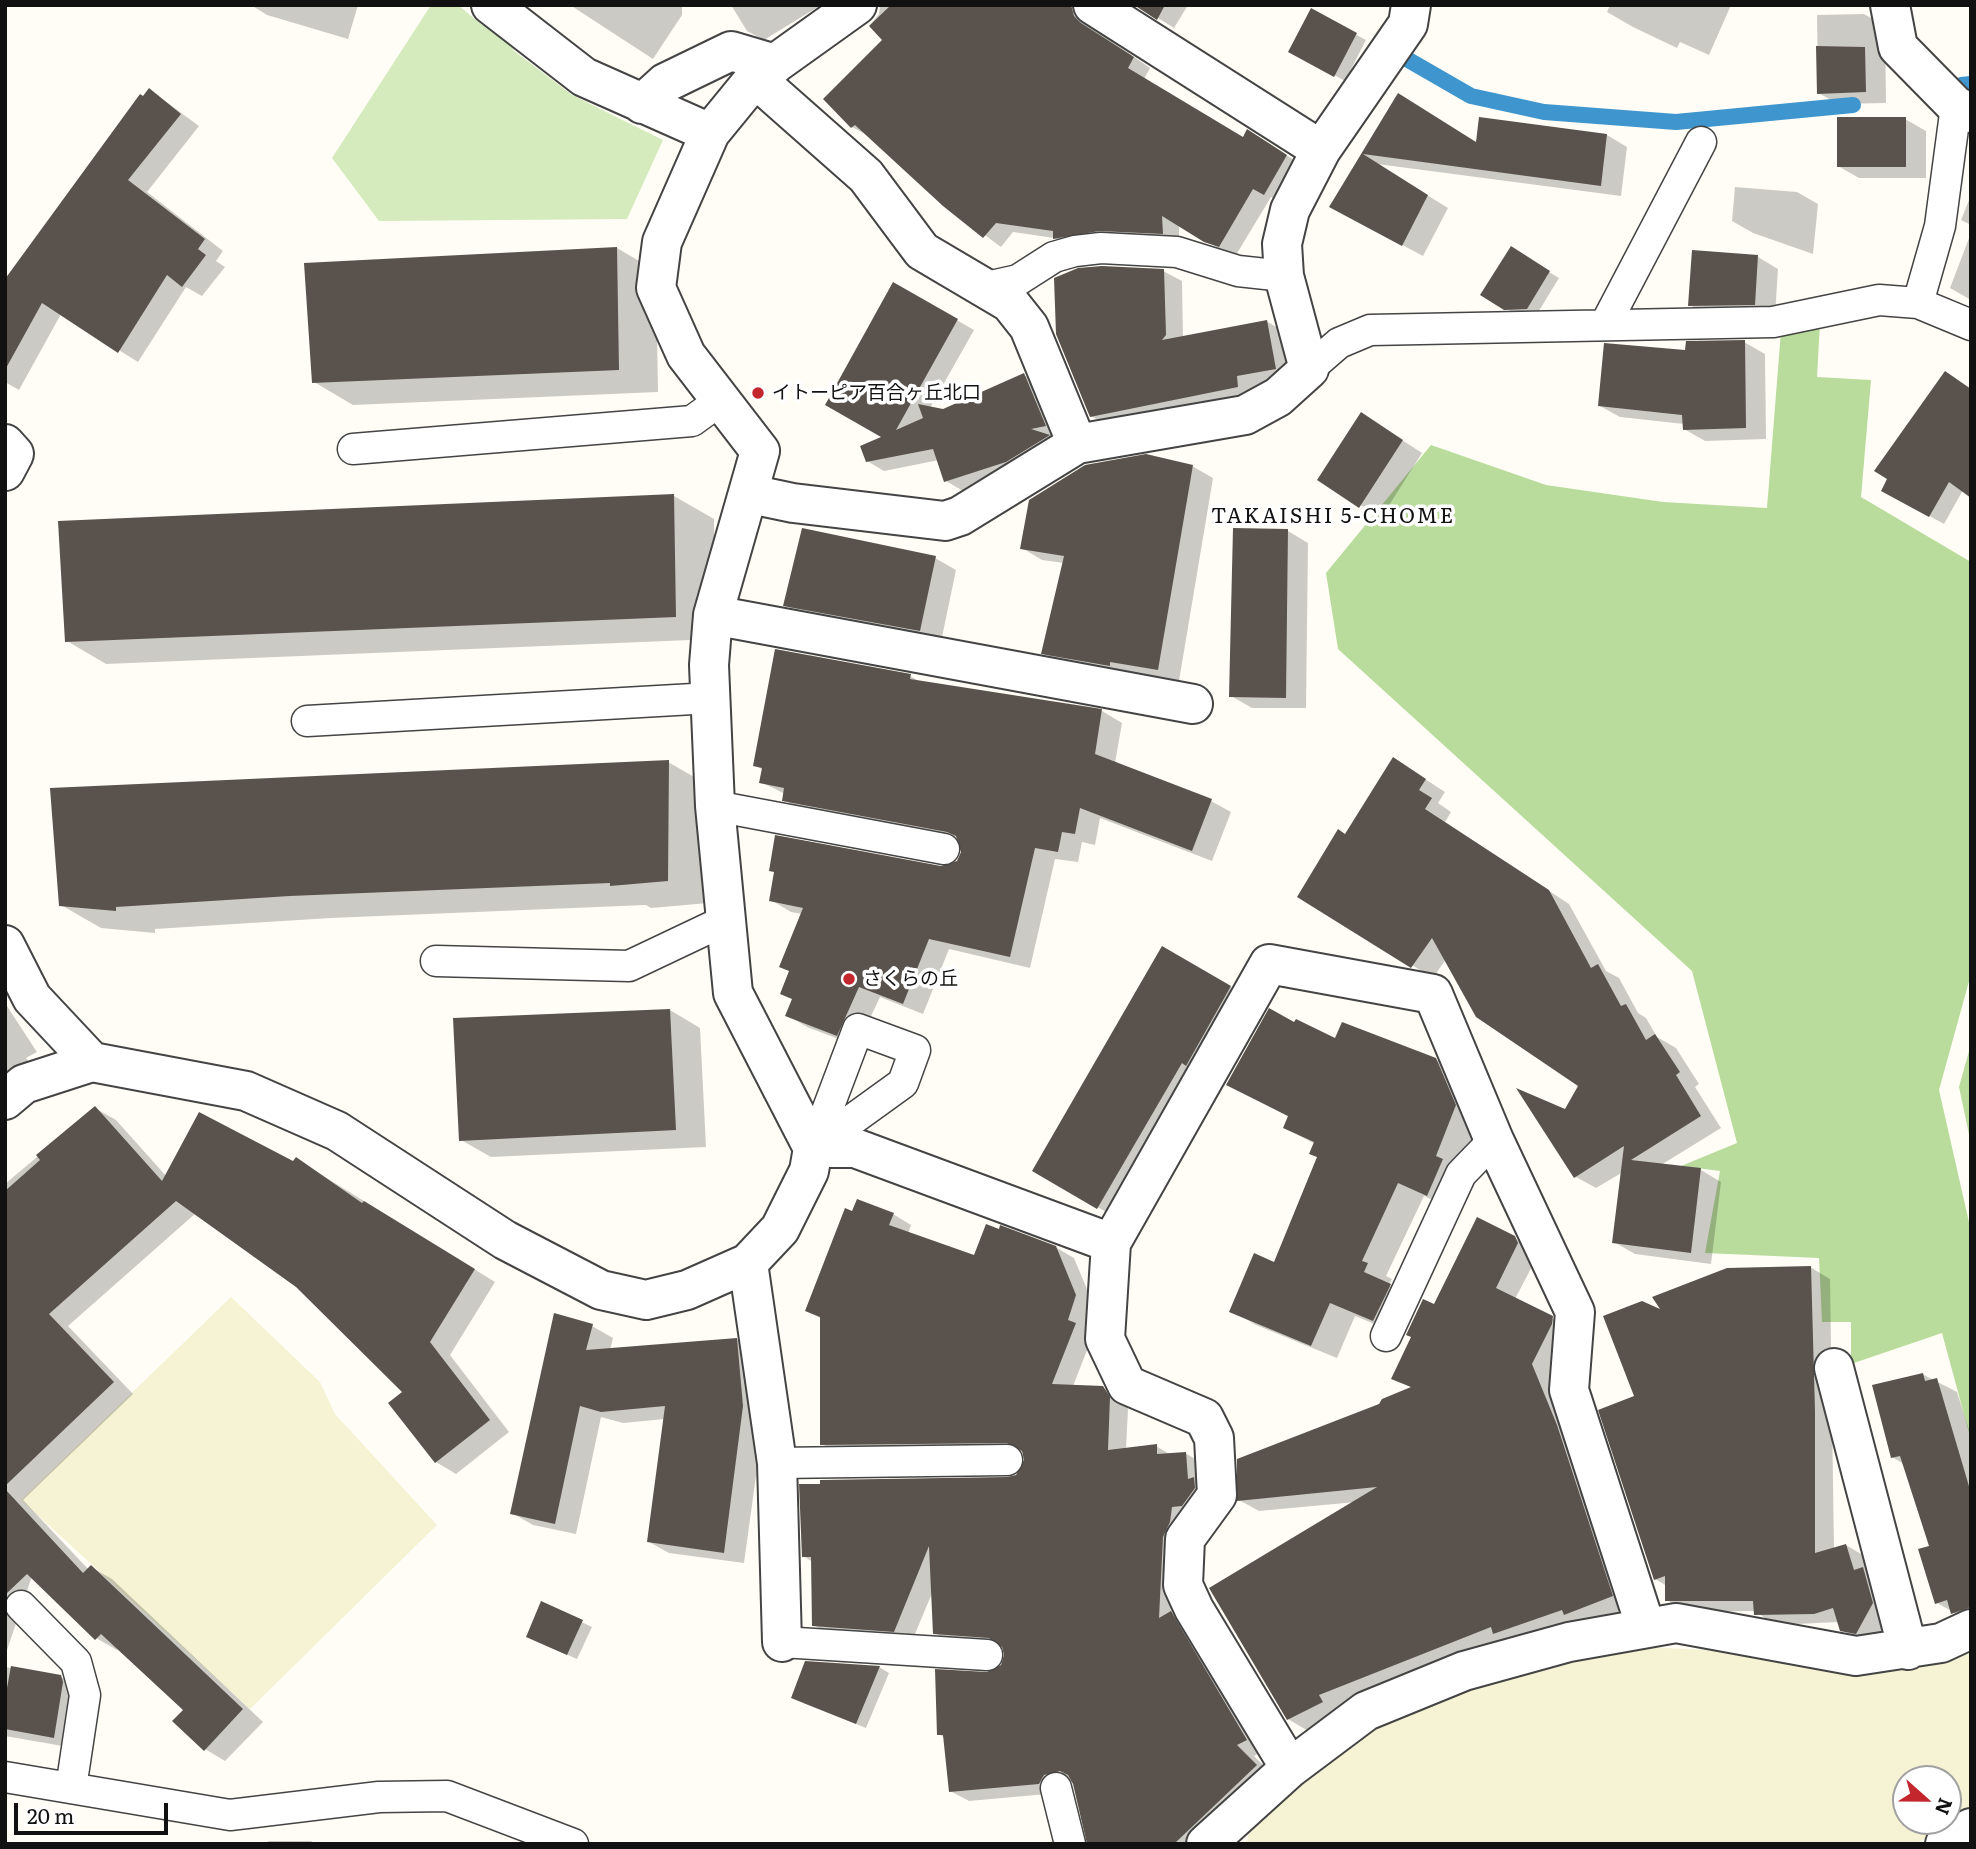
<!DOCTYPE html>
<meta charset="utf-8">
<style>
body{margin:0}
#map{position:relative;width:1976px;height:1849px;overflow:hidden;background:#fffdf5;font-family:Literata,serif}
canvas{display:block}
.frame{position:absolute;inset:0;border:7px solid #111;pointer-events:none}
.north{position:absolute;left:1892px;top:1765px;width:70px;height:70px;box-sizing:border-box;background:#fff;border:2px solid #a0a0a0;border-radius:50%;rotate:111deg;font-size:19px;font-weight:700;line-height:28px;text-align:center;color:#111}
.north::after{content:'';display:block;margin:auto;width:24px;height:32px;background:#c4262e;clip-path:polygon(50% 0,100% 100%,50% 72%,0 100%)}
.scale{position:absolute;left:14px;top:1803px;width:154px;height:32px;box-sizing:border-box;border:4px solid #111;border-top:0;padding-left:9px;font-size:21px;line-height:24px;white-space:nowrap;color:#111;-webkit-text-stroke:5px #fff;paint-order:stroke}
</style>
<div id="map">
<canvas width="1976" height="1849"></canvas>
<div class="frame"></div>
<div class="north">N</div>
<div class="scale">20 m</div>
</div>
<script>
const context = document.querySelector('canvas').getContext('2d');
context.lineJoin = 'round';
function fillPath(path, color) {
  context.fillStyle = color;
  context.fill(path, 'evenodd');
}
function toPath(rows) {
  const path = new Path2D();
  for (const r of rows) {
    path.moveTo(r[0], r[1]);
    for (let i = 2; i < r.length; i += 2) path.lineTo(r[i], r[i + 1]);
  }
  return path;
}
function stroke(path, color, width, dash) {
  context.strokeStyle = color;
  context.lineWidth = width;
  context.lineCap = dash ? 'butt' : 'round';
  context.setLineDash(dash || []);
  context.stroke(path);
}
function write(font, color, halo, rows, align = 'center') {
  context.font = font + ' Literata,"Noto Sans JP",serif';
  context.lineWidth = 7;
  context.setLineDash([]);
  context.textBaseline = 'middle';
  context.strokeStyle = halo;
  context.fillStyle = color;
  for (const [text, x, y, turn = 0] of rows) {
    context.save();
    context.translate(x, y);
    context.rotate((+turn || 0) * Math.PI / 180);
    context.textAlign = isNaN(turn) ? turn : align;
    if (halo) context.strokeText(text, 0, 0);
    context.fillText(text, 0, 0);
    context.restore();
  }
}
fillPath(toPath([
 [231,1297,320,1382,335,1414,437,1525,250,1709,21,1500],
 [1649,1647,1928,1662,1971,1654,1971,1810,1916,1844,1247,1844,1250,1820,1371,1722,1570,1656],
 [1906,1779,1948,1779,1948,1821,1906,1821]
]), '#f6f3d4');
fillPath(toPath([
 [431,5,458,5,482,25,489,18,520,41,513,50,572,95,663,140,627,219,379,221,332,158]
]), '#d5ebbd');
fillPath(toPath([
 [1820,323,1817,377,1871,380,1861,497,1971,562,1971,974,1939,1090,1971,1231,1971,1440,1942,1333,1851,1364,1851,1322,1822,1322,1819,1258,1705,1253,1720,1171,1681,1166,1737,1143,1692,971,1338,649,1326,573,1431,445,1546,485,1663,502,1767,508,1781,331],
 [1971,1044,1971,1144,1959,1087]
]), '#b9dc9c');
fillPath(toPath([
 [251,5,358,5,348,39,267,15],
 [570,5,682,5,682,15,653,59],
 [731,5,821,5,764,40,747,31],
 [880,5,1091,5,1088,15,1091,27,1150,68,1144,79,1244,139,1265,141,1303,166,1282,203,1271,197,1236,255,1223,251,1179,224,1179,242,1072,248,1054,238,1013,232,1001,247,944,205,871,137,852,127,885,40,870,25,879,14],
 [1137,5,1188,5,1174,28],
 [1610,5,1731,5,1709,55,1680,42,1677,48,1633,27,1607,12],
 [1312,11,1366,40,1345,81,1291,51],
 [1864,14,1885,26,1886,103,1839,104,1818,93,1817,15],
 [150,90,199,126,147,192,223,251,216,261,225,267,202,296,186,287,138,362,61,314,19,390,5,382,5,282],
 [1399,95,1477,144,1607,135,1627,147,1621,196,1377,164,1448,208,1423,256,1331,207],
 [1905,119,1926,131,1926,178,1859,178,1838,166],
 [1735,187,1797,192,1818,204,1813,254,1753,233,1732,221],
 [1971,195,1971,225,1961,220],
 [1971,233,1971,300,1950,288],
 [617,248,656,271,658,392,353,405,314,382],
 [1511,249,1559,278,1537,314,1515,314,1483,294],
 [1758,257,1778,269,1775,316,1710,317,1690,305],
 [1163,271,1182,281,1183,338,1266,321,1285,332,1294,379,1254,387,1256,397,1110,427,1091,416],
 [894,284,974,330,930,408,943,411,1024,375,1041,385,1062,435,1050,437,1064,446,1023,471,963,491,946,481,939,460,884,471,867,461,884,437],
 [1744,342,1765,354,1766,439,1705,441,1684,429,1684,424,1620,417,1600,406,1687,351],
 [1971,390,1963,490,1944,524,1883,490],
 [1382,427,1422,453,1381,518,1320,479],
 [1192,466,1213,478,1179,681,1131,672,1130,677,1063,664,1043,653,1064,563,1042,560,1022,548],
 [674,496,714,519,715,639,106,664,67,641],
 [1288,531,1308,543,1306,708,1252,708,1231,696],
 [935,558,956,570,941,642,805,617,785,605],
 [910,676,924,684,1102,711,1122,723,1115,763,1211,801,1231,812,1212,861,1100,818,1095,845,1082,842,1078,862,1055,859,1030,968,949,949,923,1014,880,997,857,1046,807,1027,787,1015,794,1000,782,993,790,971,802,914,791,912,771,900,941,868,958,862,963,852,959,841,804,811,784,800,785,794,761,782,763,770,755,765],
 [668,762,708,785,708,903,651,908,646,905,331,918,155,929,155,933,101,928,61,905],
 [1414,772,1445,792,1438,803,1451,812,1445,822,1569,904,1606,971,1619,978,1638,1013,1646,1018,1657,1037,1676,1048,1699,1084,1695,1087,1721,1128,1661,1165,1701,1170,1721,1182,1711,1264,1635,1254,1614,1242,1623,1172,1596,1188,1576,1177,1566,1111,1580,1085,1446,959,1433,978,1299,896,1345,836],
 [1163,948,1261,1005,1129,1225,1034,1171],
 [5,1003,37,1052,26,1058,31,1065,5,1084],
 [670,1010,700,1028,706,1147,491,1157,461,1140],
 [1295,1025,1336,1040,1435,1059,1461,1074,1480,1120,1460,1171,1452,1209,1424,1196,1386,1276,1392,1279,1389,1285,1415,1300,1399,1334,1355,1316,1337,1358,1256,1325,1232,1311,1275,1264,1318,1157,1315,1144,1285,1128,1289,1117,1228,1084],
 [95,1108,116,1120,167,1177,294,1163,296,1159,495,1282,450,1355,509,1432,456,1474,436,1462,405,1392,297,1286,196,1213,68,1326,133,1394,23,1500,89,1570,91,1567,112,1579,263,1722,225,1761,205,1749,185,1710,119,1648,117,1650,96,1638,32,1576,5,1656,5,1184],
 [893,1214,911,1225,908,1234,975,1258,1055,1247,1074,1258,1094,1306,1086,1331,1093,1335,1073,1386,1103,1388,1121,1398,1128,1409,1126,1449,1156,1446,1171,1455,1185,1453,1204,1464,1206,1485,1181,1548,1265,1750,1254,1756,1274,1776,1205,1844,1090,1844,1073,1781,1058,1793,969,1801,950,1791,945,1738,939,1734,987,1674,1003,1666,1006,1656,1004,1647,953,1644,935,1633,933,1591,912,1641,832,1636,814,1625,813,1562,803,1556,1018,1476,1026,1461,1024,1452,840,1454,822,1444,822,1319,807,1311],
 [1514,1238,1535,1250,1538,1255,1515,1299,1572,1329,1632,1608,1586,1626,1506,1640,1338,1706,1342,1714,1308,1731,1288,1719,1356,1502,1259,1511,1239,1500,1381,1405,1412,1388,1394,1378,1435,1306],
 [1810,1267,1830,1279,1834,1549,1846,1545,1866,1557,1892,1615,1876,1644,1861,1641,1841,1630,1839,1622,1775,1625,1755,1611,1687,1612,1667,1600,1667,1586,1655,1579,1636,1397,1665,1314],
 [592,1326,613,1338,610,1350,736,1339,757,1351,764,1418,744,1563,669,1553,649,1542,665,1419,623,1423,601,1417,576,1534,533,1525,512,1513],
 [1922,1374,1957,1392,1971,1436,1971,1610,1957,1614,1937,1603,1931,1547,1904,1464,1892,1457],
 [542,1603,592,1627,577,1659,538,1642],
 [807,1663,879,1667,889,1673,866,1728,803,1703],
 [5,1667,61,1677,82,1689,74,1748,5,1736],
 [268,1841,311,1841,316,1844,268,1844]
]), '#0003');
stroke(toPath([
 [1405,58,1471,96,1544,112,1676,122,1853,105],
 [1961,85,1971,84]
]), '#3f96cf', 16);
fillPath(toPath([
 [891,5,1071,5,1074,16,1081,23,1134,57,1128,68,1243,137,1247,129,1287,155,1264,195,1253,189,1219,247,1204,242,1162,216,1163,234,1099,231,1053,239,1053,231,996,223,983,238,943,206,855,125,851,128,823,99,882,40,869,26],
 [1134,5,1165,5,1157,20],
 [1311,8,1357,33,1334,77,1288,52],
 [1816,46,1865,47,1866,92,1817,94],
 [149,88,181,114,128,180,205,239,198,249,206,255,182,287,167,275,118,353,42,303,5,370,5,279,140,94,143,96],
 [1398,93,1476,142,1479,117,1607,134,1601,186,1363,154,1428,195,1402,246,1329,207],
 [1837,117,1906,117,1906,167,1837,167],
 [1511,246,1550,271,1527,309,1504,310,1480,295],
 [617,247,619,370,312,383,304,263],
 [1692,250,1758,255,1755,305,1688,306],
 [1102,266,1164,269,1166,335,1162,340,1267,320,1276,369,1237,376,1238,387,1090,417,1056,334,1054,278,1078,268],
 [893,282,958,319,896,430,923,418,918,404,943,409,1024,373,1046,426,1031,429,1050,435,1006,462,944,482,933,449,866,462,860,446,881,437,825,405],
 [1745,340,1746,428,1683,430,1682,415,1598,406,1604,343,1685,350,1686,341],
 [1945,371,1971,389,1971,498,1949,482,1929,517,1881,491,1887,479,1874,471],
 [1361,412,1403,440,1359,508,1317,480],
 [1146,454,1193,465,1158,670,1110,662,1110,666,1041,654,1064,556,1020,549,1029,500,1085,465],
 [674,494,676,617,65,642,58,521],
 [802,528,936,556,920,631,783,606],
 [1233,528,1288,529,1286,698,1229,697],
 [775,649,911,674,910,679,1102,709,1095,754,1212,799,1192,851,1080,808,1075,834,1062,832,1058,852,1035,848,1010,957,929,939,903,1004,859,987,837,1036,785,1016,792,999,780,994,789,971,779,967,803,908,769,901,774,872,769,871,775,835,941,866,957,861,961,852,956,836,947,832,782,801,784,788,759,783,762,768,753,766],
 [1393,757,1426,779,1419,790,1432,798,1425,809,1549,890,1591,968,1598,964,1621,1006,1626,1004,1646,1040,1655,1034,1680,1072,1676,1075,1701,1116,1631,1160,1701,1168,1691,1253,1612,1243,1624,1146,1574,1178,1516,1088,1565,1109,1578,1086,1476,1017,1432,938,1411,968,1297,897,1338,829,1345,834],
 [669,760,668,881,610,886,610,883,290,896,116,907,116,911,59,906,50,788],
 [1162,946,1231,986,1186,1066,1182,1063,1097,1209,1032,1171],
 [1269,1008,1294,1022,1296,1019,1335,1038,1342,1022,1436,1058,1456,1105,1436,1156,1443,1159,1427,1196,1398,1183,1362,1261,1368,1263,1364,1272,1391,1284,1373,1321,1330,1303,1311,1346,1229,1312,1254,1253,1274,1262,1317,1157,1309,1154,1314,1142,1283,1128,1288,1116,1226,1085],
 [670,1009,676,1130,459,1141,453,1018],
 [95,1106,162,1181,199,1112,293,1161,296,1157,362,1203,364,1201,475,1269,430,1342,490,1420,435,1463,388,1403,402,1392,296,1287,176,1201,49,1314,114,1382,5,1486,5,1191,40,1160,36,1155],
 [857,1199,894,1213,889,1225,974,1255,986,1224,999,1229,1000,1225,1056,1246,1076,1295,1068,1320,1076,1323,1052,1384,1103,1386,1110,1397,1108,1450,1157,1444,1157,1454,1186,1452,1188,1479,1194,1477,1195,1488,1182,1506,1172,1507,1170,1522,1163,1537,1159,1618,1171,1611,1247,1740,1237,1745,1257,1765,1174,1844,1087,1844,1073,1784,1068,1775,1060,1771,1044,1775,1039,1784,949,1792,943,1735,937,1735,935,1669,987,1672,1001,1665,1004,1655,1002,1647,989,1638,933,1634,929,1546,894,1632,812,1626,811,1557,802,1557,799,1484,820,1484,820,1480,1007,1477,1016,1475,1024,1460,1022,1451,1007,1443,820,1445,820,1317,805,1311,845,1208,852,1211],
 [1477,1217,1515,1236,1518,1243,1496,1288,1553,1316,1552,1324,1532,1364,1557,1425,1613,1596,1564,1615,1562,1610,1493,1634,1491,1627,1319,1695,1323,1702,1287,1720,1209,1588,1377,1487,1237,1501,1237,1459,1379,1404,1382,1399,1411,1387,1391,1379,1411,1337,1406,1335,1423,1299,1434,1304],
 [1811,1266,1815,1411,1815,1553,1846,1544,1854,1570,1863,1567,1873,1603,1856,1634,1840,1631,1833,1608,1814,1614,1754,1615,1753,1601,1665,1601,1665,1576,1654,1580,1598,1410,1634,1396,1603,1316,1642,1301,1660,1309,1652,1297,1727,1268],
 [554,1313,593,1324,586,1350,737,1338,743,1406,724,1553,647,1542,665,1406,601,1412,580,1406,555,1524,510,1514],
 [1923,1373,1925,1381,1937,1378,1971,1493,1971,1607,1951,1614,1947,1600,1935,1604,1918,1549,1929,1546,1900,1456,1891,1458,1872,1385],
 [5,1489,83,1573,91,1565,243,1709,204,1751,172,1721,183,1710,101,1634,95,1640,27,1574,5,1595],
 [541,1601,583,1620,567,1655,526,1637],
 [805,1661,880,1666,856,1724,791,1698],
 [11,1666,61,1675,63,1682,54,1738,5,1729,5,1699]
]), '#5a524d');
const lane = toPath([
 [987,287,1018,280,1054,257,1075,251,1101,248,1177,252,1238,271,1284,276],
 [1918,303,1940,226,1956,106],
 [1605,325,1701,142],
 [1309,369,1339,343,1370,330,1773,322,1879,300,1918,303,1971,325],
 [353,449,692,421,721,400],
 [307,721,711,698],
 [715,806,944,849],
 [436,961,629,966,726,920],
 [858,1029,915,1050,903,1083,813,1148,858,1029],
 [1386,1336,1461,1174,1494,1140],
 [777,1463,1007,1460],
 [21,1606,76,1662,85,1695,71,1788],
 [782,1642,987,1655],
 [5,1777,230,1815,379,1797,447,1796,573,1844],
 [1056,1788,1070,1844]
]);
const street = toPath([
 [491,5,584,77,710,133],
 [1093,5,1321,150],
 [1890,5,1898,47,1956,106,1971,113],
 [755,78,866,176,922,251,1010,303,1029,327,1077,444],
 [642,104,665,83,731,51,775,64],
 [5,444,14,454,5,471],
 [750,494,793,503,945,521,960,516,1077,444,1245,415,1278,397,1309,369,1284,276,1282,244,1290,210,1321,150,1408,24,1411,5],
 [713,615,1193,704],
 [5,945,32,998,92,1062],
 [5,1100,24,1084,92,1062,246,1091,337,1131,505,1240,601,1290,646,1300,687,1290,748,1263,780,1229,809,1171,813,1148,733,993,715,806,709,665,713,615,760,451,686,355,656,288,662,242,710,133,755,78,857,5],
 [813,1148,855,1148,1111,1243],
 [748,1263,777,1463,782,1642],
 [1834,1368,1908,1650],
 [1290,1768,1194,1609,1183,1585,1185,1539,1217,1495,1214,1438,1204,1418,1127,1385,1105,1339,1111,1243,1269,964,1433,994,1494,1140,1575,1312,1569,1390,1646,1628],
 [1206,1844,1290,1768,1366,1711,1464,1671,1569,1642,1676,1623,1856,1656,1941,1643,1971,1629],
 [1945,1844,1971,1828]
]);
stroke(lane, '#444', 33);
stroke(street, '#444', 42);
stroke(lane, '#fff', 30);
stroke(street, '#fff', 38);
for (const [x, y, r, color] of [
 [758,393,7,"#c4262e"],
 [849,979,7,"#c4262e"]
]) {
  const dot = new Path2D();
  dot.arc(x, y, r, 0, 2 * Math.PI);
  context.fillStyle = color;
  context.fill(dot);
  stroke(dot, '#fff', 2.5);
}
write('19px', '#111', '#fff', [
 ["イトーピア百合ヶ丘北口",772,393],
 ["さくらの丘",863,979]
], 'left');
context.letterSpacing = '2px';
write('21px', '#111', '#fff', [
 ["TAKAISHI 5-CHOME",1333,517]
]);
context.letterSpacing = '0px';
</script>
